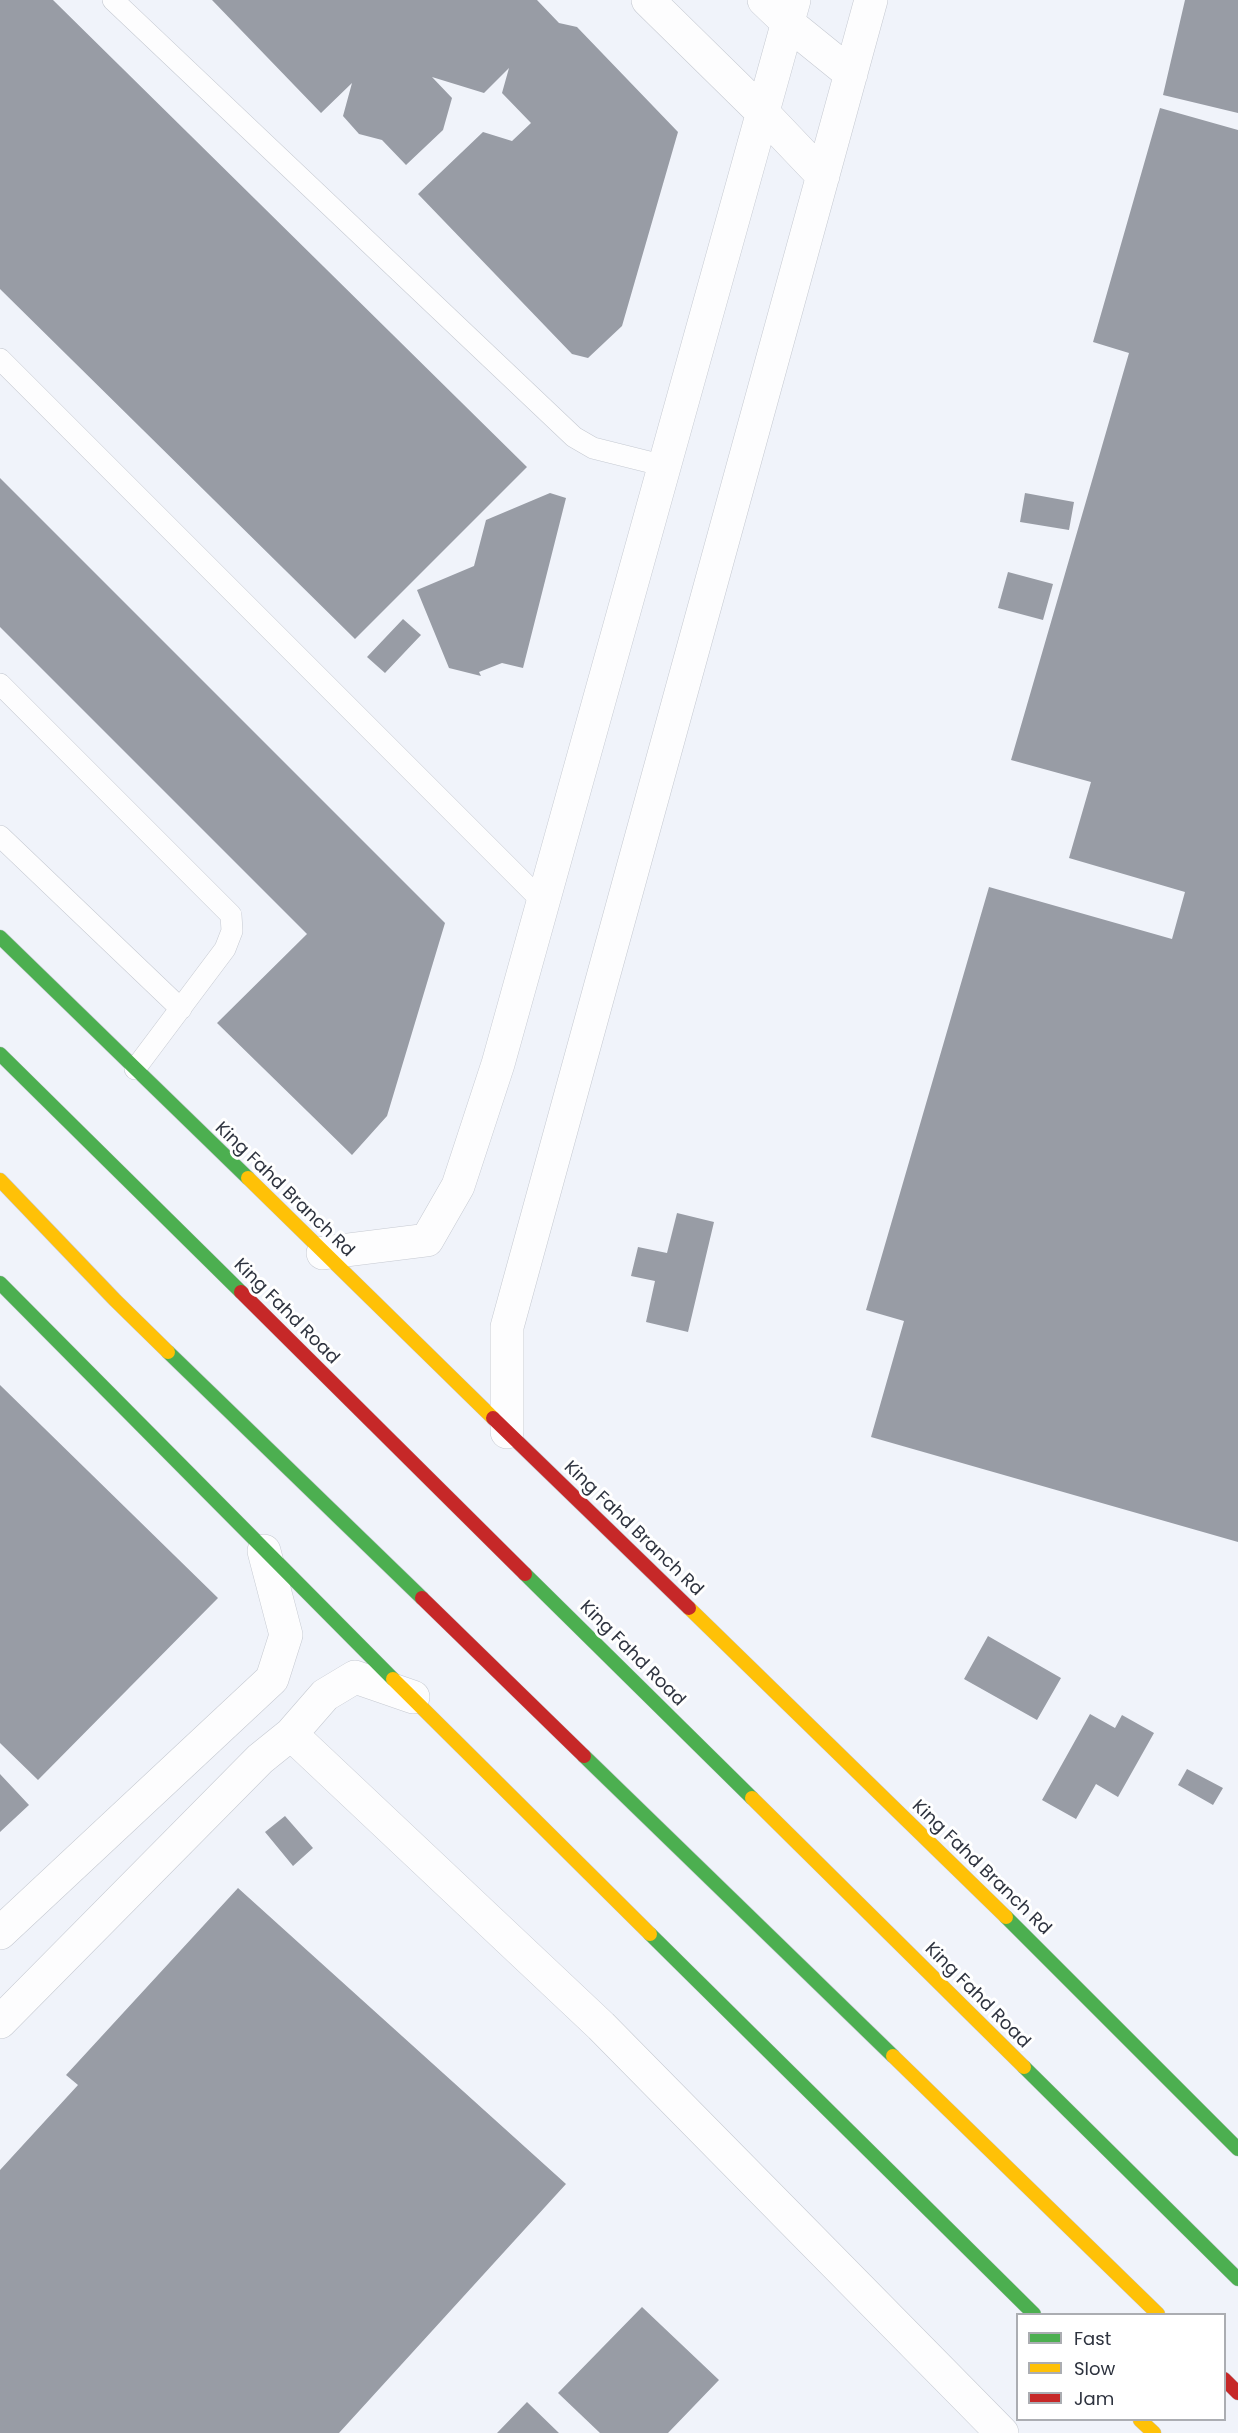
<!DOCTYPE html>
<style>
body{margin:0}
#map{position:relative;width:1238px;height:2433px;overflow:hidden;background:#f0f3fa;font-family:Poppins,sans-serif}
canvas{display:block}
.legend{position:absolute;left:1016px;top:2313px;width:210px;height:108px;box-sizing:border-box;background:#fff;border:2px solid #abadb2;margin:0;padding:8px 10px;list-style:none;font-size:18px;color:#2e333f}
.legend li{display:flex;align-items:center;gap:12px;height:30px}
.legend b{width:30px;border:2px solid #abadb2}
</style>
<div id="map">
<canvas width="1238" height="2433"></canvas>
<ul class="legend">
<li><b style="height:8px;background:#4caf50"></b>Fast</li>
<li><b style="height:8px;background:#ffc107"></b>Slow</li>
<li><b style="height:8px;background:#c62828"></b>Jam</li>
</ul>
</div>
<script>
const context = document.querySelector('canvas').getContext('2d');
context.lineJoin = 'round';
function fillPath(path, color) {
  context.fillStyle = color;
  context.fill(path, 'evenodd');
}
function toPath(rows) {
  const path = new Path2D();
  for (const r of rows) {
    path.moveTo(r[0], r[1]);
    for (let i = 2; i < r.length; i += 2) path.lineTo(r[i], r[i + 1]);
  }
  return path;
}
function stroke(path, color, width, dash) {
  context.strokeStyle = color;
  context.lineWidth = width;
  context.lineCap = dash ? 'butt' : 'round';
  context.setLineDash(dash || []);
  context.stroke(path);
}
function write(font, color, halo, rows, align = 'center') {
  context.font = font + ' Poppins,sans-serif';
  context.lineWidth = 6;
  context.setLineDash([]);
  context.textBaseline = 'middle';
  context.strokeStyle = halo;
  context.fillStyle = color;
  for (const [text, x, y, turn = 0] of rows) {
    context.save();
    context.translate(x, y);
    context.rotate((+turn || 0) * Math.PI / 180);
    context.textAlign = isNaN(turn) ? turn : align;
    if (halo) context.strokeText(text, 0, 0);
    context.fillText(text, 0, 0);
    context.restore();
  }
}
fillPath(toPath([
 [0,0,53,0,527,467,355,639,0,289],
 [212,0,537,0,559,23,577,27,678,132,622,326,588,358,572,354,418,194,483,132,512,141,531,123,502,93,509,68,484,93,432,77,452,98,443,130,406,165,382,140,359,134,343,116,352,83,321,113],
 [1185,0,1238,0,1238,113,1163,95],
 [1160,108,1238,130,1238,1542,871,1437,904,1321,866,1310,989,887,1172,939,1185,892,1069,858,1091,782,1011,760,1129,353,1093,342],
 [0,478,445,923,387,1116,352,1155,217,1023,307,934,0,627],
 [550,493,566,498,523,668,502,663,479,672,481,676,449,668,417,590,474,566,486,520],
 [1025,493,1074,502,1069,530,1020,522],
 [1008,572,1053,584,1043,620,998,608],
 [403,619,421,635,385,673,367,657],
 [677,1213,714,1222,688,1332,646,1322,655,1281,631,1276,638,1247,667,1253],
 [0,1385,218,1598,38,1780,0,1743],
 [988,1636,1061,1678,1037,1720,964,1679],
 [1090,1714,1115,1728,1122,1715,1154,1733,1118,1797,1096,1784,1076,1819,1042,1800],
 [1187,1769,1223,1788,1213,1805,1178,1785],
 [0,1774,29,1805,0,1832],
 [285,1816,313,1848,293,1866,265,1832],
 [238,1888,566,2184,339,2433,0,2433,0,2170,78,2085,66,2075],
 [642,2307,719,2380,668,2433,600,2433,558,2393],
 [527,2402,559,2433,497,2433]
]), '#989ca5');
const lane = toPath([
 [113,0,574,437,593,448,665,466],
 [0,359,543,902],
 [0,684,231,915,232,931,225,949,135,1069],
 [0,836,181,1009]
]);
const street = toPath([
 [648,0,763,113,823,176],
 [764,0,788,23,851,74],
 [323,1253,427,1240,458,1186,498,1064,794,0],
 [507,1432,507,1327,871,0],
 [291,1734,601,2026,1002,2433],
 [0,1933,272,1679,286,1635,264,1551],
 [0,2022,260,1759,291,1734,325,1695,355,1677,413,1697]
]);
const fast = toPath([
 [0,937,248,1178],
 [0,1054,241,1292],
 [0,1283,393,1679],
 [168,1352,422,1598],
 [525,1574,752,1798],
 [584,1756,893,2056],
 [1006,1917,1238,2149],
 [650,1934,1034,2314],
 [1024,2067,1238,2279]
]);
const slow = toPath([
 [248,1178,493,1418],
 [0,1180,115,1300,168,1352],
 [689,1608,1006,1917],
 [393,1679,650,1934],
 [752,1798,1024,2067],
 [893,2056,1158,2314],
 [1140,2420,1154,2433]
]);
const jam = toPath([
 [241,1292,525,1574],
 [493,1418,689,1608],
 [422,1598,584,1756],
 [1224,2379,1238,2393]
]);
stroke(lane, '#c5c9d1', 22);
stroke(street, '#c5c9d1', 34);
stroke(fast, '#c5c9d1', 15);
stroke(slow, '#c5c9d1', 15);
stroke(jam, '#c5c9d1', 15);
stroke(lane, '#fdfdfe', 21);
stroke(street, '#fdfdfe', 33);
stroke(fast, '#4caf50', 14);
stroke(slow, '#ffc107', 14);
stroke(jam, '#c62828', 14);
write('18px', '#2e333f', '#fff', [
 ["King Fahd Branch Rd",284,1190,44],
 ["King Fahd Road",286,1312,45],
 ["King Fahd Branch Rd",633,1529,44],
 ["King Fahd Road",632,1654,45],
 ["King Fahd Branch Rd",981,1868,44],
 ["King Fahd Road",977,1996,45]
]);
</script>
